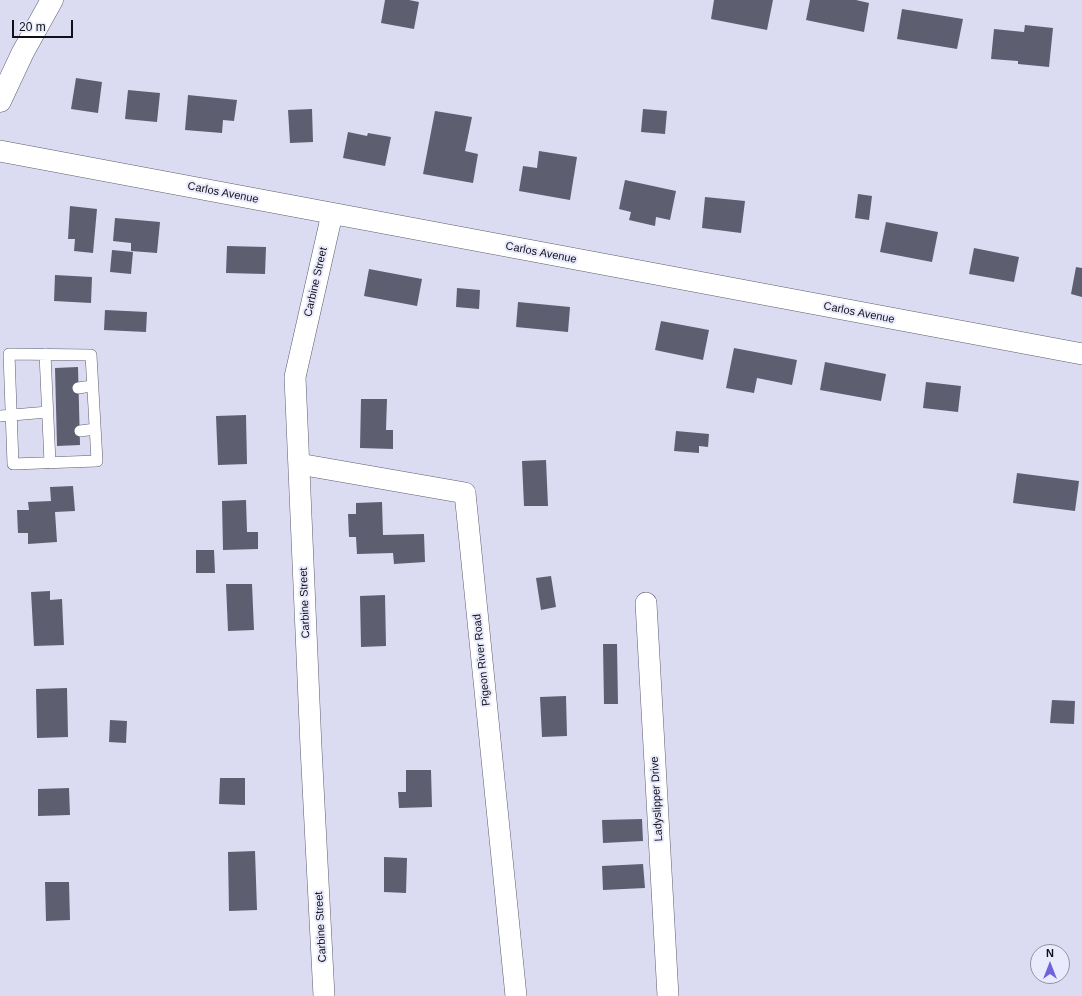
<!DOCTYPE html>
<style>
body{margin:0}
#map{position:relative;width:1082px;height:996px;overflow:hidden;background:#dbdcf2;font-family:Arial,sans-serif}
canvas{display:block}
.north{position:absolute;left:1030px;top:944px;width:40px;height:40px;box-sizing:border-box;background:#e9eafc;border:1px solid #9293a1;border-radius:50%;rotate:0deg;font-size:11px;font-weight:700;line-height:16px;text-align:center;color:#101018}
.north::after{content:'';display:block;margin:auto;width:14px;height:18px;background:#6f62dd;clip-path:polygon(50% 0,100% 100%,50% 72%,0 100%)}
.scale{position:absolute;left:12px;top:20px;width:61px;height:18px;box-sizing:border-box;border:2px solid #101018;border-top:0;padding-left:5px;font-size:12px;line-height:14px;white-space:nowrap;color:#101018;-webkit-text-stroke:3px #e9eafc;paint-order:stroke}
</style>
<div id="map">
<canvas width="1082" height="996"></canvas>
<div class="north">N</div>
<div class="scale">20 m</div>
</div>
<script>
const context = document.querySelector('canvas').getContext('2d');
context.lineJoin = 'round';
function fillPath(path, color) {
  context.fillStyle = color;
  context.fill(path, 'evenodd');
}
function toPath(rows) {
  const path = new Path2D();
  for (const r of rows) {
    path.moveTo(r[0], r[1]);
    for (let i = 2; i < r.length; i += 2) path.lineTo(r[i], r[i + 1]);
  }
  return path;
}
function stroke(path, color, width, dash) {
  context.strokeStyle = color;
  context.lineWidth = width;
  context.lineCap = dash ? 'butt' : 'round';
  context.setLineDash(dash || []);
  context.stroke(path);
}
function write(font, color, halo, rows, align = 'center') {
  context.font = font + ' Arial,sans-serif';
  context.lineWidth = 4;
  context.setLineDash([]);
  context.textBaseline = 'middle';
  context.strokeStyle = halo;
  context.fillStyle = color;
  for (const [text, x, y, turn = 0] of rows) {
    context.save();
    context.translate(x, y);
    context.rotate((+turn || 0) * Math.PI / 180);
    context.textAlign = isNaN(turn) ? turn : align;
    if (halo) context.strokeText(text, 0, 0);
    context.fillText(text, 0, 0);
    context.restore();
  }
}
fillPath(toPath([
 [385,0,409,0,419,2,414,29,381,23],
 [714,0,773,0,767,30,711,19],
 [810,0,856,0,869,3,864,32,806,20],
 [902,9,963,19,957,49,897,39],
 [1025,25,1053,28,1049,67,1018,64,1018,61,991,59,994,29,1024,32],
 [76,78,102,82,98,113,71,109],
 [128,90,160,93,157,122,125,119],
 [188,95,237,100,234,121,223,120,222,133,185,130],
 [312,109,313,142,290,143,288,110],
 [643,109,667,111,665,134,641,132],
 [435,111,472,117,465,151,478,154,473,183,423,174],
 [348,132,367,136,368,133,391,137,385,166,343,158],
 [539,151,577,157,570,200,519,191,523,166,537,168],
 [625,180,676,191,670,220,656,217,655,226,629,220,631,212,619,209],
 [858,194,872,196,869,220,855,218],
 [705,197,745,201,741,233,702,228],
 [70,206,97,209,93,253,74,251,75,239,68,239],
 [115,218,160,222,157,253,131,251,131,243,113,241],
 [886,222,938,232,932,262,880,252],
 [227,246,266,247,265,274,226,273],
 [974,248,1019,257,1014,282,969,274],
 [112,250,133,252,131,274,110,272],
 [1076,267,1082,268,1082,297,1071,294],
 [369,269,422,279,417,306,364,296],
 [55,275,92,277,91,303,54,301],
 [457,288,480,290,479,309,456,307],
 [518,302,570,307,568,332,516,327],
 [105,310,147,312,146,332,104,330],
 [661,321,709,330,703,360,655,350],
 [734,348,797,360,792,385,757,378,754,393,726,388],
 [825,362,886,374,881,401,820,390],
 [78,367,80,445,57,446,55,368],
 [926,382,961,386,958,412,923,408],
 [361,399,387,399,386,430,393,430,393,449,360,448],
 [246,415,247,464,218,465,216,416],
 [676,431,709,434,708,447,699,446,699,453,674,451],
 [546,460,548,506,524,506,522,461],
 [1017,473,1079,481,1075,511,1013,503],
 [73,486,75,511,55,512,57,542,28,544,28,533,18,533,17,510,29,510,28,502,51,501,50,487],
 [246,500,247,532,258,532,258,549,223,550,222,501],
 [382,502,383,535,424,534,425,562,394,564,393,553,357,554,356,537,349,537,348,514,356,514,356,503],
 [196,550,214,550,215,573,196,573],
 [551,576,556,607,541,610,536,578],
 [226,584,252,584,254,630,228,631],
 [50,591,50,600,62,599,64,645,34,646,31,592],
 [385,595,386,646,361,647,360,596],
 [603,644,617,644,618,704,604,704],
 [67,688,68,737,37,738,36,689],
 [566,696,567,736,542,737,540,697],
 [1052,700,1075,701,1074,724,1050,723],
 [110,720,127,721,126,743,109,742],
 [406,770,431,770,432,807,399,808,398,792,406,792],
 [220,778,245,778,245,805,219,804],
 [69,788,70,815,38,816,38,789],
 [642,819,643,841,603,843,602,820],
 [255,851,257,910,229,911,228,852],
 [384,857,407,858,406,893,384,892],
 [643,864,645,888,603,890,602,866],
 [45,882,69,882,70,920,46,921]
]), '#5e5e71');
const service = toPath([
 [9,354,91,355,97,461,13,464,9,354],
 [45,354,50,463],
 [78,388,92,386],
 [0,416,48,412],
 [80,431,95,429]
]);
const minor = toPath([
 [0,151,1082,354],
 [299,464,465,493,516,996],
 [646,603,668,996],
 [324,996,311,747,295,377,332,214]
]);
const tertiary = toPath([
 [0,101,23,52,52,0]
]);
stroke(service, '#5c5d70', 12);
stroke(minor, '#5c5d70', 22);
stroke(tertiary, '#5c5d70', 23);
stroke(service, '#fff', 11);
stroke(minor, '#fff', 21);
stroke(tertiary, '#fff', 22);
write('11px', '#101018', '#e9eafc', [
 ["Carlos Avenue",223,193,11],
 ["Carlos Avenue",541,253,11],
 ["Carbine Street",316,282,-77],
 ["Carlos Avenue",859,313,11],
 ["Carbine Street",305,603,-92],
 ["Pigeon River Road",482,660,-96],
 ["Ladyslipper Drive",657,799,-93],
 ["Carbine Street",321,927,-93]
]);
</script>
